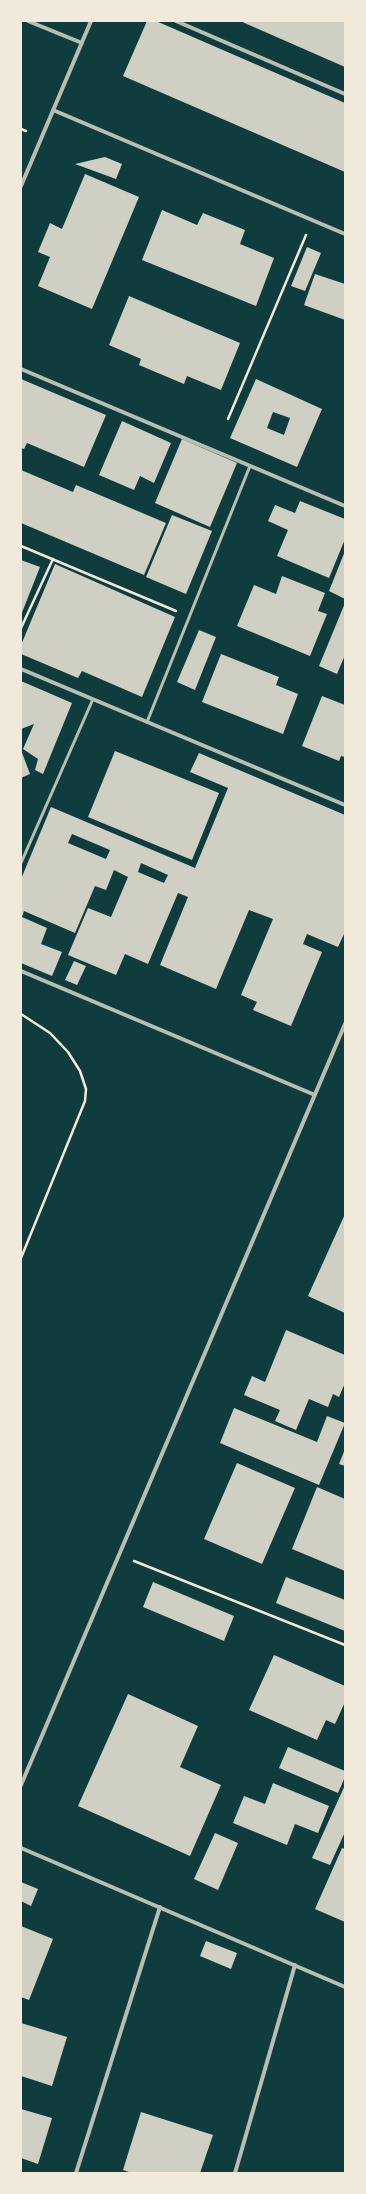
<!DOCTYPE html>
<style>
body{margin:0}
#map{position:relative;width:366px;height:2194px;overflow:hidden;background:#0f3d3e;font-family:Signika,sans-serif}
canvas{display:block}
.frame{position:absolute;inset:0;border:22px solid #f1e9da;pointer-events:none}
</style>
<div id="map">
<canvas width="366" height="2194"></canvas>
<div class="frame"></div>
</div>
<script>
const context = document.querySelector('canvas').getContext('2d');
context.lineJoin = 'round';
function fillPath(path, color) {
  context.fillStyle = color;
  context.fill(path, 'evenodd');
}
function toPath(rows) {
  const path = new Path2D();
  for (const r of rows) {
    path.moveTo(r[0], r[1]);
    for (let i = 2; i < r.length; i += 2) path.lineTo(r[i], r[i + 1]);
  }
  return path;
}
function stroke(path, color, width, dash) {
  context.strokeStyle = color;
  context.lineWidth = width;
  context.lineCap = dash ? 'butt' : 'round';
  context.setLineDash(dash || []);
  context.stroke(path);
}
fillPath(toPath([
 [147,21,156,21,345,103,345,172,123,76],
 [240,21,345,21,345,67],
 [105,157,122,164,116,179,75,164],
 [85,174,139,197,92,309,38,286,50,257,38,252,50,223,62,229],
 [162,210,197,225,203,213,245,230,240,244,274,258,256,306,142,260],
 [307,247,321,253,305,291,291,286],
 [315,274,345,284,345,320,304,305],
 [129,296,240,343,221,390,187,376,184,384,139,365,141,359,109,345],
 [21,379,106,415,84,467,27,443,24,449,21,448],
 [256,379,322,409,297,467,230,438],
 [273,412,290,418,284,435,267,428],
 [122,421,171,443,154,483,140,476,134,490,99,475],
 [182,439,237,463,210,527,155,503],
 [21,470,73,492,76,485,166,523,144,575,21,523],
 [300,501,345,519,345,539,329,578,277,556,288,530,268,521,275,505,295,513],
 [172,515,212,531,186,594,146,577],
 [345,551,345,599,329,591],
 [21,560,40,567,21,615],
 [55,564,175,617,142,697,82,671,78,678,21,654,21,645],
 [282,576,325,593,318,611,327,614,310,656,237,626,254,585,276,594],
 [345,603,345,655,337,674,319,666],
 [199,630,216,637,195,690,177,682],
 [221,654,279,677,276,685,298,694,283,734,202,702],
 [21,681,72,703,43,774,35,770,38,759,23,749,34,724,21,729],
 [322,696,345,705,345,757,341,756,339,761,302,746],
 [21,750,30,774,21,778],
 [115,751,219,793,192,860,88,817],
 [199,753,345,815,345,932,338,947,307,934,303,944,322,952,291,1026,253,1010,257,1002,241,995,273,919,249,910,216,989,160,965,188,897,178,893,148,964,125,954,116,975,68,955,88,908,111,917,128,877,114,870,106,890,95,886,75,933,24,911,22,917,47,928,41,944,62,952,52,976,21,963,21,879,51,807,195,868,228,788,190,772],
 [72,834,110,850,106,859,68,843],
 [141,863,168,875,164,883,138,872],
 [74,961,86,966,77,985,65,980],
 [345,1214,345,1313,308,1296],
 [286,1330,345,1355,345,1383,339,1397,333,1394,328,1407,309,1399,296,1430,275,1421,280,1410,244,1395,252,1376,265,1382],
 [234,1408,317,1442,327,1416,345,1423,319,1485,220,1443],
 [345,1449,345,1466,339,1464],
 [237,1463,295,1488,262,1564,204,1539],
 [317,1487,345,1499,345,1571,292,1549],
 [286,1577,345,1600,345,1631,276,1603],
 [153,1582,234,1616,224,1641,143,1607],
 [274,1655,345,1686,345,1702,335,1724,326,1720,317,1740,249,1710],
 [128,1694,198,1726,180,1767,221,1785,190,1856,78,1806],
 [288,1747,345,1771,345,1777,338,1793,279,1768],
 [273,1783,329,1806,318,1833,295,1824,287,1845,233,1823,244,1796,265,1804],
 [345,1785,345,1832,330,1865,312,1858],
 [215,1833,238,1843,218,1890,194,1879],
 [342,1848,345,1849,345,1922,315,1909],
 [21,1882,38,1889,31,1906,21,1901],
 [21,1926,53,1939,29,2000,21,1997],
 [206,1941,237,1953,231,1969,200,1956],
 [21,2023,67,2037,52,2086,21,2076],
 [21,2109,52,2118,38,2164,21,2158],
 [141,2112,213,2135,200,2173,132,2173,123,2170]
]), '#cfcfc3');
stroke(toPath([
 [21,129,26,131],
 [228,419,306,235],
 [21,546,176,611],
 [21,628,53,559],
 [21,1014,50,1033,68,1052,80,1071,86,1089,85,1101,21,1258],
 [134,1561,345,1645]
]), '#f1e9da', 2.5);
stroke(toPath([
 [147,722,250,466],
 [21,863,93,699]
]), '#b8beb3', 3);
stroke(toPath([
 [28,21,82,43],
 [176,21,345,94],
 [53,110,345,234],
 [21,186,91,21],
 [21,369,345,506],
 [21,669,345,805],
 [21,971,315,1095],
 [21,1785,345,1024],
 [21,1848,345,1987],
 [76,2173,160,1907],
 [235,2173,295,1965]
]), '#b8beb3', 4);
</script>
